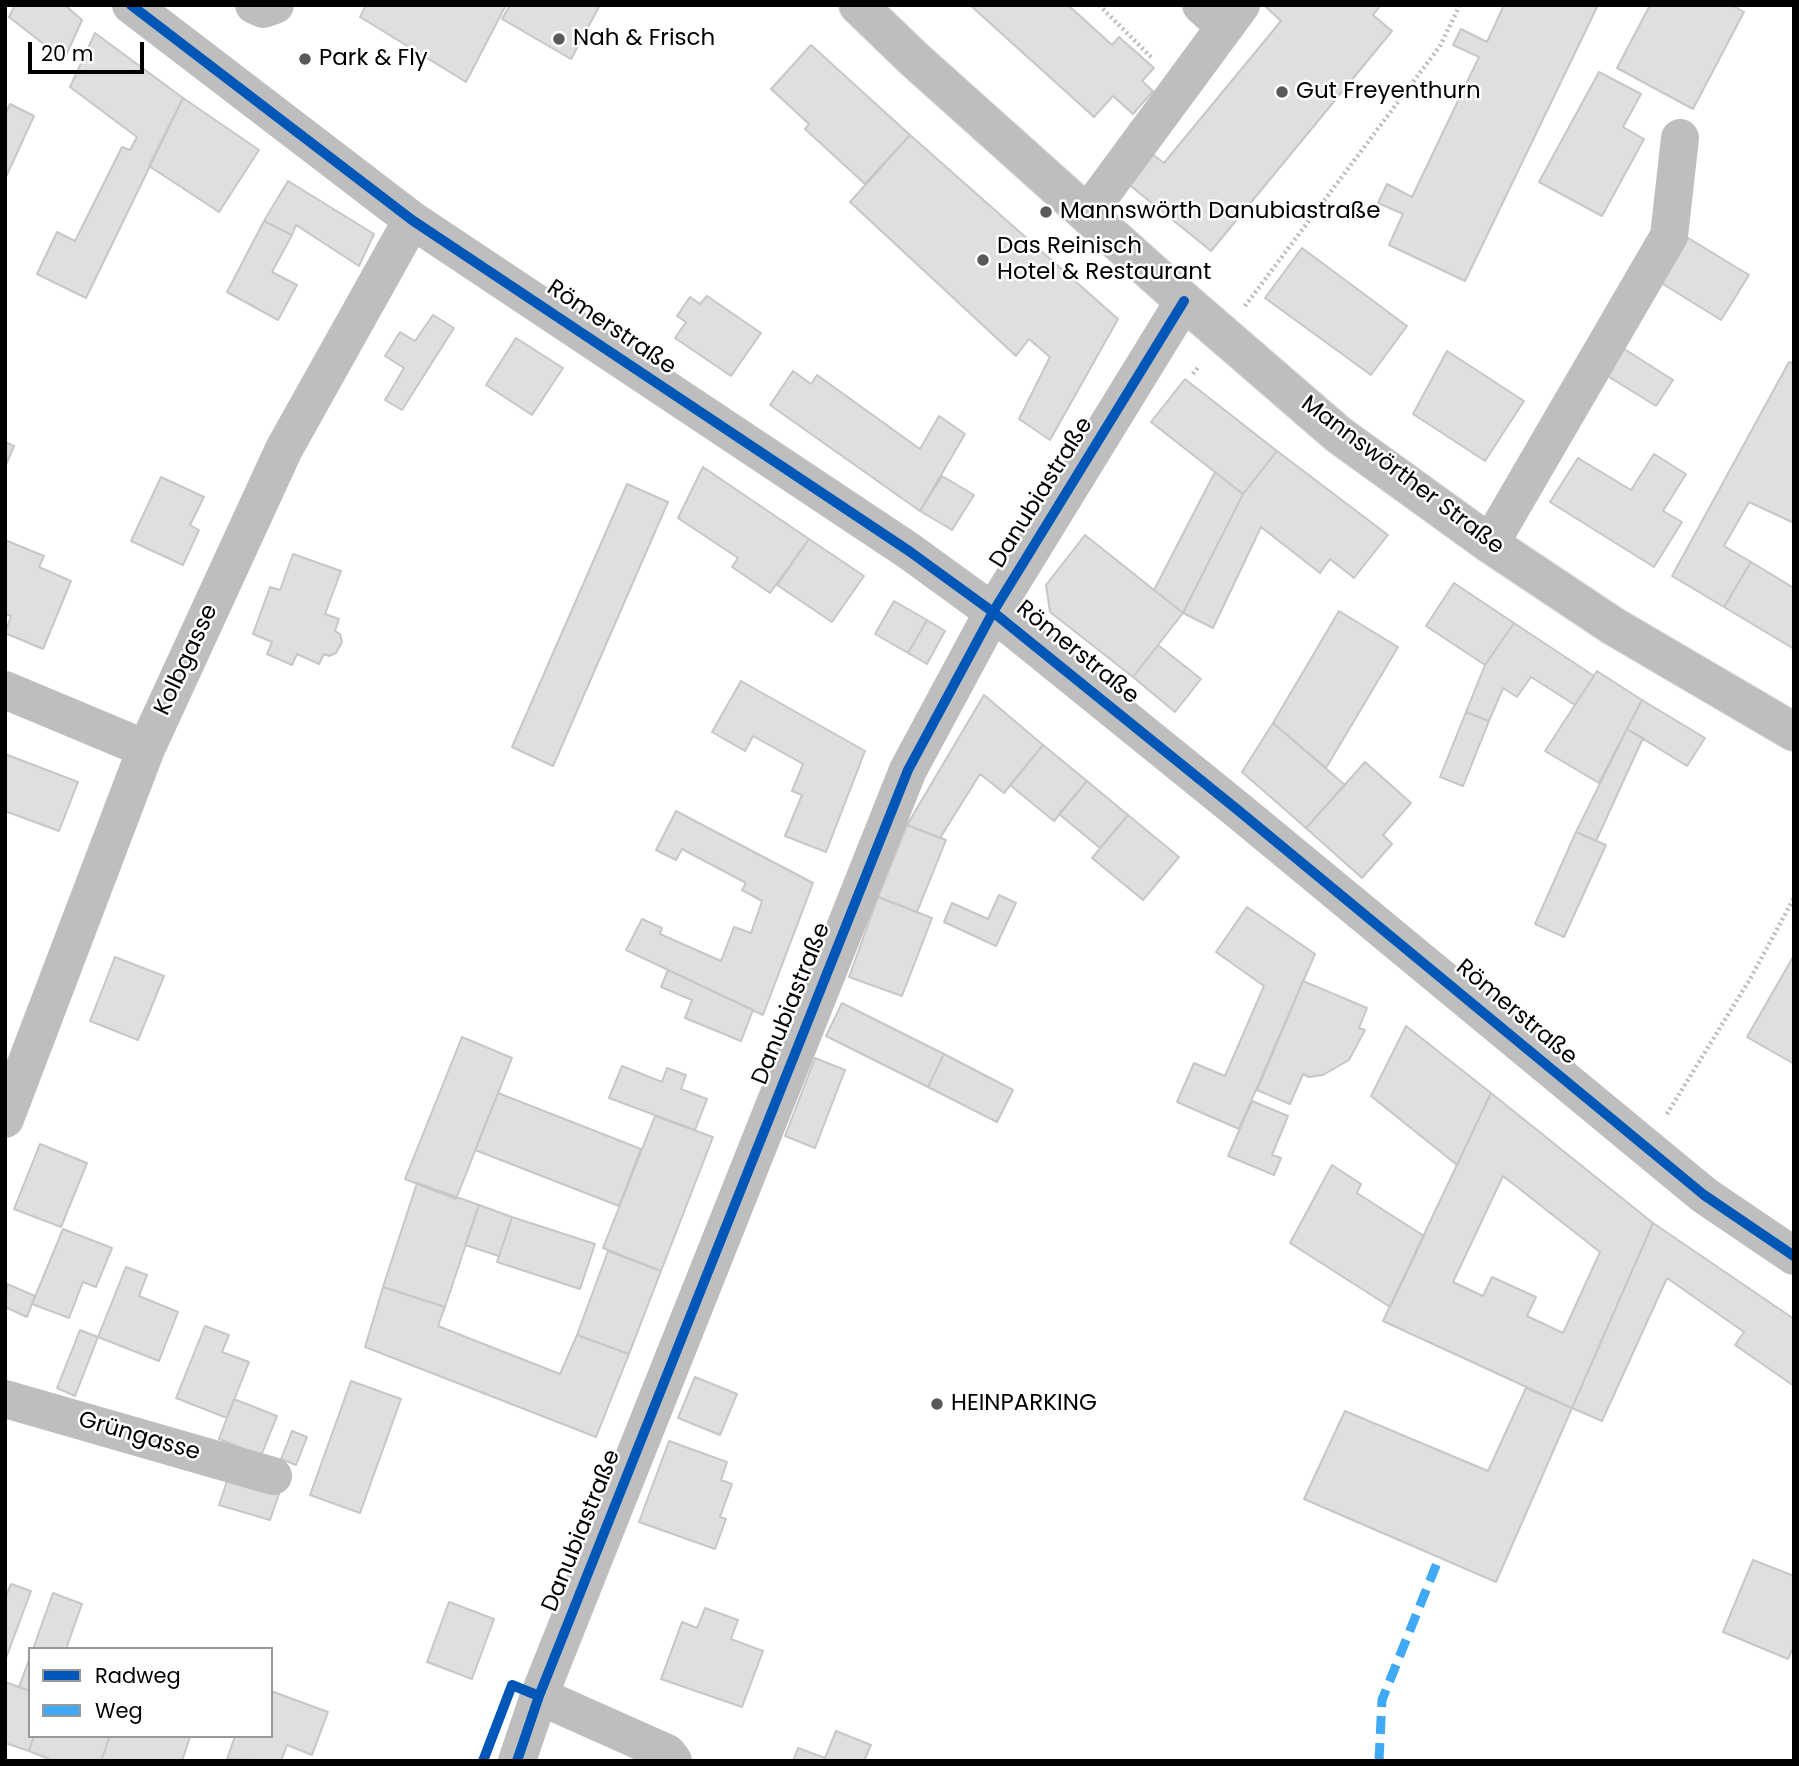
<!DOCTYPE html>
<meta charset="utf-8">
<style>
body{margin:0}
#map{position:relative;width:1799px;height:1766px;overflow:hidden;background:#fff;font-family:Poppins,sans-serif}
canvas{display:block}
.frame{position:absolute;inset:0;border:7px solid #000;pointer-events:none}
.legend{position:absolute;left:28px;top:1647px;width:245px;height:91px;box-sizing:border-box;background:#fff;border:2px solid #999;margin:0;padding:9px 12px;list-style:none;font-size:21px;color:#000}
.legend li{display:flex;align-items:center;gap:14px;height:35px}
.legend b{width:35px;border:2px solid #999}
.scale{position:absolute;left:28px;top:42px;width:116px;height:32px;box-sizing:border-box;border:4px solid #000;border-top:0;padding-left:9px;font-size:21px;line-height:24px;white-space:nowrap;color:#000;-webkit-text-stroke:5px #fff;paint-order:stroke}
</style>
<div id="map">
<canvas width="1799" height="1766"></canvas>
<div class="frame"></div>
<ul class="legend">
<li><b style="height:9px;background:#0057b8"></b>Radweg</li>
<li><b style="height:9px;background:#3fa9f5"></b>Weg</li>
</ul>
<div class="scale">20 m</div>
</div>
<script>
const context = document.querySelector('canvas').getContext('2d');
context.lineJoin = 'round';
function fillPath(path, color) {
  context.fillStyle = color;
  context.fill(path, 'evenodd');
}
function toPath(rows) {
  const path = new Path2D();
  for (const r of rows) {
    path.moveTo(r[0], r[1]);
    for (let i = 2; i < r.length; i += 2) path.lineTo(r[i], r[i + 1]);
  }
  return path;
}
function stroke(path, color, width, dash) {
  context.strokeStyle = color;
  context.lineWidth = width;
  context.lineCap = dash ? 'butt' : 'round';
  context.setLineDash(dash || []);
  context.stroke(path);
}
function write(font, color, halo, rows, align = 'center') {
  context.font = font + ' Poppins,sans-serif';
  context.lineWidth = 5;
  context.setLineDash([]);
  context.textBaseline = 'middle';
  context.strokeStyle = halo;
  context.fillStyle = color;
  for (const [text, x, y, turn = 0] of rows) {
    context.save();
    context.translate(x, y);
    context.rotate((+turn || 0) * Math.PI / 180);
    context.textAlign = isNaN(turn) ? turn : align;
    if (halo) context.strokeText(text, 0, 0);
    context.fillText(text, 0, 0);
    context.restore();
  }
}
const building = toPath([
 [15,5,65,5,82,20,64,60,9,17,15,5],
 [366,5,506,5,466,82,360,17,366,5],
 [510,5,600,5,571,59,502,19,510,5],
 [970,5,1068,5,1112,45,1119,37,1154,68,1142,81,1153,91,1133,114,1113,96,1094,117,970,5],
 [1264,5,1381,5,1373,15,1392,31,1211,251,1127,183,1151,153,1164,163,1281,21,1264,5],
 [1504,5,1598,5,1465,281,1389,245,1403,214,1378,203,1387,184,1412,197,1479,57,1453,45,1461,29,1487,42,1504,5],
 [1650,5,1732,5,1744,12,1693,109,1617,68,1650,5],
 [95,33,183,98,86,298,37,274,57,232,75,241,122,147,130,150,137,137,70,87,95,33],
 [811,45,910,135,865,184,805,129,809,124,771,89,811,45],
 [1599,72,1641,94,1623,127,1644,139,1602,216,1539,182,1599,72],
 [183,98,259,150,219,212,149,166,183,98],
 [10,104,34,116,5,179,5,115,10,104],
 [910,135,1118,319,1050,440,1019,419,1050,357,1029,339,1016,356,850,202,910,135],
 [288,181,374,234,359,266,296,225,292,235,264,221,288,181],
 [264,221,292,235,272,272,297,285,278,320,227,292,264,221],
 [1685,236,1749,275,1721,320,1658,281,1685,236],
 [1302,248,1407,326,1371,375,1265,298,1302,248],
 [707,296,761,333,731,376,675,338,686,322,677,316,690,297,700,304,707,296],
 [433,315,454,328,402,410,385,400,404,368,385,356,400,332,415,341,433,315],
 [516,338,563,368,532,415,486,385,516,338],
 [1618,345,1673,380,1656,406,1601,372,1618,345],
 [1447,351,1524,401,1485,461,1413,414,1447,351],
 [1789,362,1794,364,1794,523,1749,502,1724,546,1751,562,1724,607,1672,576,1789,362],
 [793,371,811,384,817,375,920,449,939,416,965,434,920,511,770,405,793,371],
 [1185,379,1277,451,1243,494,1151,422,1185,379],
 [5,442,14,446,5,467,5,442],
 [1277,451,1388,535,1354,578,1330,559,1320,573,1261,527,1213,628,1183,613,1243,494,1277,451],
 [1654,454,1686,474,1663,511,1682,522,1654,567,1550,502,1578,458,1631,490,1654,454],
 [703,467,809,539,770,593,732,567,738,558,678,518,703,467],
 [1215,472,1243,494,1183,613,1154,590,1215,472],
 [942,476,974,495,952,530,920,511,942,476],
 [161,477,204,497,190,525,199,530,183,565,131,541,161,477],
 [627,484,668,502,553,766,512,747,627,484],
 [1085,535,1183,613,1133,677,1050,612,1046,585,1085,535],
 [809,539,864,576,832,622,777,585,809,539],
 [5,540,44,556,39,567,71,581,43,649,5,633,11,616,5,614,5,540],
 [293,554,341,571,325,614,339,619,335,631,340,634,342,642,336,653,329,656,324,654,319,664,297,654,292,665,267,654,272,642,253,634,270,587,280,590,293,554],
 [1751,562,1794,588,1794,649,1724,607,1751,562],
 [1454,583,1514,623,1485,665,1426,626,1454,583],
 [894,601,927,620,908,653,875,634,894,601],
 [1339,611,1398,647,1326,768,1273,723,1339,611],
 [927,620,945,631,927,664,908,653,927,620],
 [1514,623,1594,676,1575,705,1531,677,1517,697,1503,688,1489,721,1466,712,1485,665,1514,623],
 [1158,645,1201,679,1175,712,1133,677,1158,645],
 [1597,671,1642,700,1599,783,1545,751,1597,671],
 [741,681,865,751,826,852,785,836,802,795,792,791,803,764,753,736,745,751,712,732,741,681],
 [984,695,1043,745,1004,793,980,774,940,838,907,825,984,695],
 [1642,700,1705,738,1687,766,1627,729,1642,700],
 [1466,712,1489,721,1463,786,1440,777,1466,712],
 [1273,723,1345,785,1306,828,1242,772,1273,723],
 [1627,729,1643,738,1596,841,1576,832,1627,729],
 [1043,745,1087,781,1054,821,1010,785,1043,745],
 [5,754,78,782,59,831,5,811,5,754],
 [1365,762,1411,803,1383,835,1392,844,1362,878,1306,828,1365,762],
 [1087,781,1128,815,1100,848,1059,814,1087,781],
 [676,811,813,883,763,1015,626,950,642,919,662,928,660,934,721,961,734,927,751,933,762,901,742,890,746,883,682,849,676,860,656,850,676,811],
 [1128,815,1179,857,1143,900,1092,858,1128,815],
 [907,825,946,840,917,912,878,897,907,825],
 [1576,832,1606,845,1564,937,1535,924,1576,832],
 [999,895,1016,903,996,946,944,922,952,903,988,919,999,895],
 [878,897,932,918,902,996,849,977,878,897],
 [1247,907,1315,954,1239,1129,1177,1102,1194,1063,1225,1076,1264,986,1216,952,1247,907],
 [115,957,164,976,138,1040,90,1021,115,957],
 [1793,957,1794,957,1794,1064,1747,1037,1793,957],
 [668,970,753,1010,741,1041,685,1018,692,1000,661,987,668,970],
 [1303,981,1367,1008,1359,1028,1365,1030,1349,1060,1323,1075,1309,1077,1303,1074,1290,1104,1257,1090,1303,981],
 [842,1003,944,1054,928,1087,826,1036,842,1003],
 [1406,1026,1491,1093,1457,1165,1371,1096,1406,1026],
 [462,1037,512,1058,456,1199,405,1179,462,1037],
 [944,1054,1013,1090,997,1122,928,1087,944,1054],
 [815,1058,845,1070,815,1148,785,1136,815,1058],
 [622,1066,662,1082,667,1068,686,1075,681,1089,707,1099,695,1130,609,1098,622,1066],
 [498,1093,641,1149,619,1206,475,1150,498,1093],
 [1491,1093,1653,1223,1572,1408,1383,1321,1491,1093],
 [1503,1176,1600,1252,1563,1333,1527,1316,1536,1297,1492,1277,1483,1296,1453,1282,1503,1176],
 [1252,1101,1288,1116,1272,1155,1281,1158,1274,1175,1228,1156,1252,1101],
 [655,1116,713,1137,661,1271,603,1248,655,1116],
 [40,1144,87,1163,61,1227,14,1209,40,1144],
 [1332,1165,1361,1184,1357,1193,1424,1236,1390,1307,1290,1243,1332,1165],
 [417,1183,479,1205,445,1307,383,1287,417,1183],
 [479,1205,512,1217,499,1256,465,1245,479,1205],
 [512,1217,595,1244,580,1289,497,1262,512,1217],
 [1653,1223,1794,1319,1794,1386,1735,1345,1744,1332,1667,1278,1602,1421,1572,1408,1653,1223],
 [63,1229,112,1248,96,1287,83,1282,69,1318,32,1304,63,1229],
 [608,1251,661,1271,629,1354,577,1335,608,1251],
 [126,1267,147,1275,139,1296,178,1312,159,1361,98,1337,126,1267],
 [7,1284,35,1296,27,1317,5,1307,7,1284],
 [383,1287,445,1307,438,1326,560,1374,577,1335,629,1354,596,1437,365,1347,383,1287],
 [205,1326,229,1335,222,1352,249,1362,227,1418,176,1398,205,1326],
 [80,1330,98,1337,75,1396,57,1388,80,1330],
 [695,1377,737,1394,720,1435,678,1418,695,1377],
 [351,1381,401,1399,360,1513,310,1495,351,1381],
 [1526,1388,1572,1408,1496,1582,1304,1499,1345,1411,1488,1471,1526,1388],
 [234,1399,277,1416,261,1456,219,1439,234,1399],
 [292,1431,307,1437,296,1465,281,1459,292,1431],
 [669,1441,727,1462,721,1480,732,1484,720,1517,726,1519,715,1549,639,1522,669,1441],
 [230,1472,281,1488,270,1520,219,1505,230,1472],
 [1753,1560,1794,1576,1794,1646,1788,1659,1723,1632,1753,1560],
 [11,1584,31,1591,5,1661,5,1598,11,1584],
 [53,1593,82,1604,66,1649,33,1649,53,1593],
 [449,1602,494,1619,472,1679,427,1662,449,1602],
 [705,1608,738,1620,731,1639,763,1651,742,1707,661,1679,682,1622,697,1628,705,1608],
 [30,1657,30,1691,19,1687,30,1657],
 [5,1682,30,1691,30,1736,34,1736,29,1751,5,1743,5,1682],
 [271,1691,328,1712,312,1755,287,1745,281,1761,227,1759,235,1736,271,1736,271,1691],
 [836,1731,871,1745,864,1761,793,1761,798,1748,825,1758,836,1731],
 [34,1736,110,1736,101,1761,54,1761,29,1751,34,1736],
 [110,1736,187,1736,190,1737,182,1761,101,1761,110,1736]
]);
fillPath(building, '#dfdfdf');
stroke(building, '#c7c7c7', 2);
const major = toPath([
 [858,5,914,59,1184,301,1339,435,1490,544,1613,626,1794,732]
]);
stroke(major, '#dbdbdb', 40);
stroke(toPath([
 [1099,5,1153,59],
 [1245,306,1440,46,1460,5],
 [1193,374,1199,366],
 [1667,1114,1750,979,1794,898]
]), '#b9b9b9', 4.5, [2, 3.5]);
stroke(toPath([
 [131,5,412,220,909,551,993,612,1239,811,1704,1195,1794,1256],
 [254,5,263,9,275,5],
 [1201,5,1225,27],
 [1087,214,1241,5],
 [1490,544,1669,236,1680,138],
 [5,690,146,749],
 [5,1119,146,749,284,449,412,220],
 [5,1399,273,1476],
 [539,1696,667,1753,673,1761],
 [517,1761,539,1696,908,770,993,612,1184,301]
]), '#bebebe', 38);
stroke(major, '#bebebe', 38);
stroke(toPath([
 [1379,1761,1382,1700,1437,1563]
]), '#3fa9f5', 9, [18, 9]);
stroke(toPath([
 [131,5,412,220,909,551,993,612,1239,811,1704,1195,1794,1256],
 [483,1761,512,1685,539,1696],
 [517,1761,539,1696,908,770,993,612,1184,301]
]), '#0057b8', 10);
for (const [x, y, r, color] of [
 [559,39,7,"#595959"],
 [305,59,7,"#595959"],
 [1282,92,7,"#595959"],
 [1046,212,7,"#595959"],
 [983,260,7,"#595959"],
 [937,1404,7,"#595959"]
]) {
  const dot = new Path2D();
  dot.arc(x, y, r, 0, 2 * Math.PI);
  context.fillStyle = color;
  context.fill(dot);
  stroke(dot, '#fff', 2.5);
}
write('23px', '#000', '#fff', [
 ["Nah & Frisch",573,39],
 ["Park & Fly",319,59],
 ["Gut Freyenthurn",1296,92],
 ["Mannswörth Danubiastraße",1060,212],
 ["Das Reinisch",997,247],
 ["Hotel & Restaurant",997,273],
 ["HEINPARKING",951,1404]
], 'left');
write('23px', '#000', '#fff', [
 ["Römerstraße",611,328,34],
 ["Mannswörther Straße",1402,476,37],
 ["Danubiastraße",1042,493,-58],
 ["Römerstraße",1077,653,39],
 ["Kolbgasse",187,660,-65],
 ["Danubiastraße",792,1004,-68],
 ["Römerstraße",1516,1013,40],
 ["Grüngasse",139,1437,16],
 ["Danubiastraße",582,1531,-68]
]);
</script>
